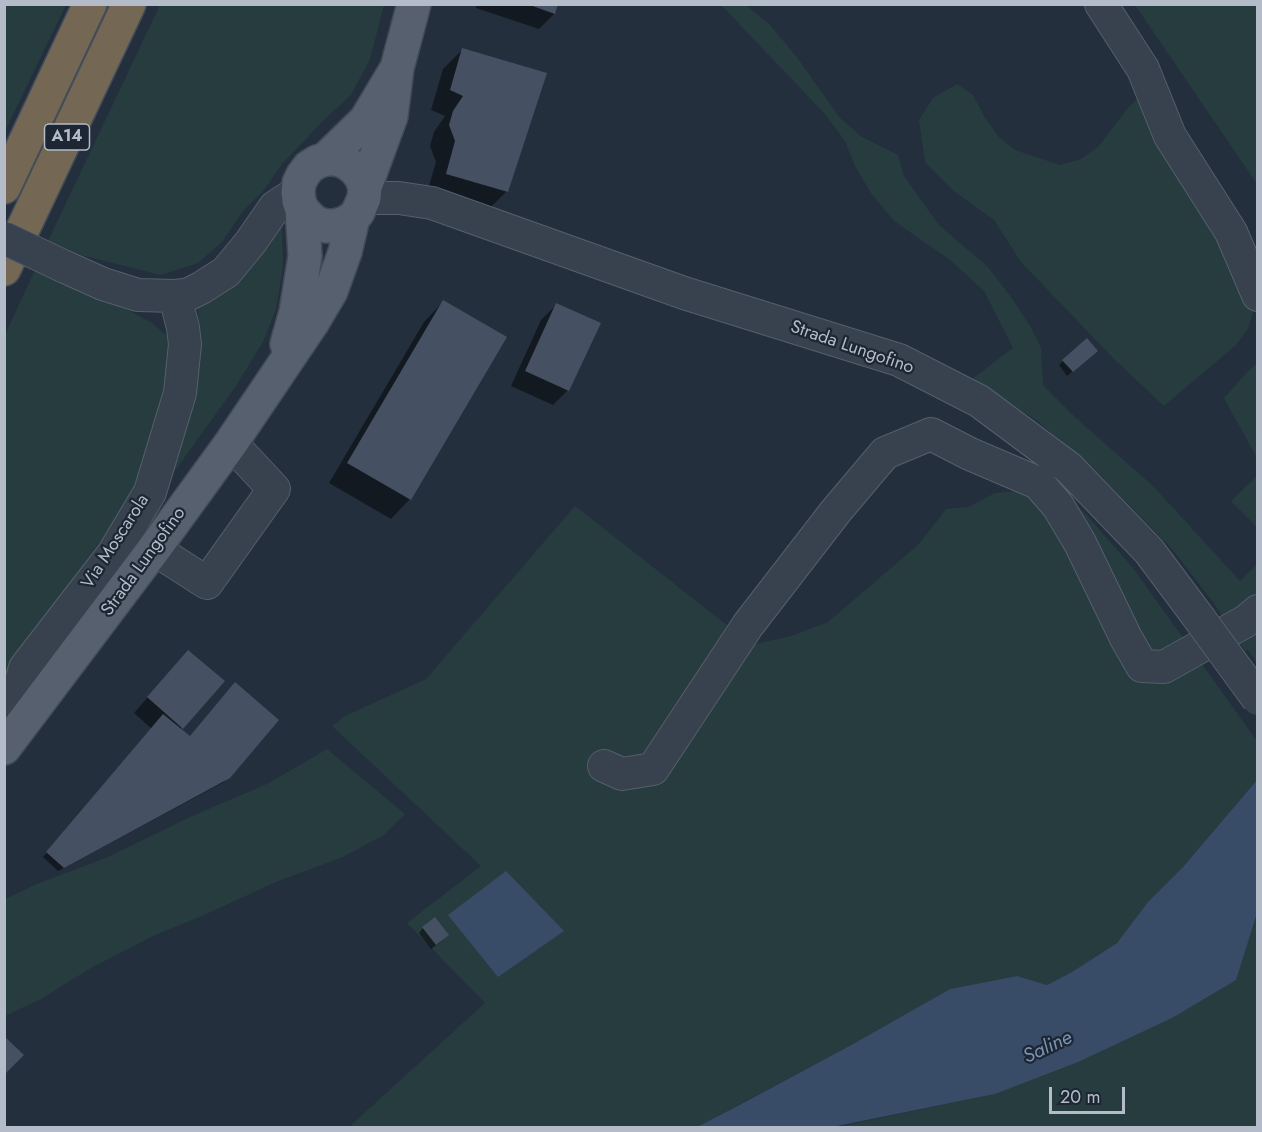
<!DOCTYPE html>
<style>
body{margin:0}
#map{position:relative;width:1262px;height:1132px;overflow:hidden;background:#242f3e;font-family:Jost,sans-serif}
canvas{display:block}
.frame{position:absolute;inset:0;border:6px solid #b4bcc9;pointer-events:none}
.scale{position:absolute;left:1049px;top:1087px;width:76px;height:27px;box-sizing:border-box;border:3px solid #b4bcc9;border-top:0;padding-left:8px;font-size:18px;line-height:21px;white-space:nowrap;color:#b4bcc9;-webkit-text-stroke:4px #1d2633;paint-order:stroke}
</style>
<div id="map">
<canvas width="1262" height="1132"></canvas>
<div class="frame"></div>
<div class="scale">20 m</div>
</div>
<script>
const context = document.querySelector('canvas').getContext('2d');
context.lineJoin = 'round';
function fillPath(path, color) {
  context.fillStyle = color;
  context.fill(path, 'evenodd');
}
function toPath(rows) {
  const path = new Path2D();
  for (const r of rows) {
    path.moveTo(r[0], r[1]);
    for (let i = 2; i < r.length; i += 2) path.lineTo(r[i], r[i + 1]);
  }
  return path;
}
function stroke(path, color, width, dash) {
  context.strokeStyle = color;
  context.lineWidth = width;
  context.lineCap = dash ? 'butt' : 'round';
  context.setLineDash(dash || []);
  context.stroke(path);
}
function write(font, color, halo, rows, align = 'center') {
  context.font = font + ' Jost,sans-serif';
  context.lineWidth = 4.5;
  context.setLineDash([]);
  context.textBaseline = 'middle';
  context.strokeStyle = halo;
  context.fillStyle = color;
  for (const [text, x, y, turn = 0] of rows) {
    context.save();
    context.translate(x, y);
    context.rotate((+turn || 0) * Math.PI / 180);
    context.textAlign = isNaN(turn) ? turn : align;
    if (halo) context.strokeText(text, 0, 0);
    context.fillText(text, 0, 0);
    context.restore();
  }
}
fillPath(toPath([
 [7,5,66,5,5,131,4,13],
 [160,5,384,5,370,59,351,95,327,117,282,164,264,190,243,211,222,242,198,263,161,275,81,255,48,241],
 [721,5,746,5,770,25,796,56,840,118,862,137,898,155,904,176,939,225,988,267,1011,297,1030,326,1041,348,1043,385,1075,417,1153,486,1240,581,1257,564,1257,663,1247,649,1245,651,1215,605,1173,550,1093,468,1036,420,972,379,1013,348,984,291,950,260,894,221,871,193,855,166,845,141,824,113],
 [1135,5,1257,5,1257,184],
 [957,84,973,95,984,116,998,136,1015,150,1060,165,1081,159,1098,147,1128,108,1139,97,1163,138,1254,309,1248,329,1236,345,1164,406,1114,359,1021,262,994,220,955,192,925,162,919,120,933,98],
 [282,217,283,267,276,309,263,342,236,386,151,504,199,343,198,307,231,282],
 [35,270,130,311,152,323,170,338,171,373,148,459,127,504,29,641,5,688,5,335],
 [1257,363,1257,458,1224,398,1248,371],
 [1257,476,1257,527,1231,501],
 [1054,487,1084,512,1133,568,1257,741,1257,780,1183,867,1148,902,1117,943,1072,972,1047,985,1017,976,950,989,853,1044,697,1127,349,1127,485,1003,407,923,481,866,332,726,345,716,426,679,575,506,732,629,756,644,791,636,828,622,919,544,946,509,968,507,995,493],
 [327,749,405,814,384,835,343,857,276,882,202,916,153,936,91,968,41,999,5,1016,5,899,37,884,108,857,190,817,269,783],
 [1257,913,1257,1127,832,1128,995,1094,1250,933]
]), '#263c3f');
fillPath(toPath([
 [1257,780,1257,913,1236,980,1172,1018,1078,1062,995,1094,832,1127,690,1127,697,1127,745,1102,853,1044,950,989,1017,976,1047,985,1072,972,1117,943,1148,902,1183,867],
 [506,871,564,931,498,977,448,915]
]), '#394c67');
fillPath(toPath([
 [477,4,557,4,554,14,539,29,476,8],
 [462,50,507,191,487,211,427,193,436,162,430,146,434,132,445,116,431,110,443,69],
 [443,302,410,499,391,519,329,483,424,322],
 [556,305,568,390,553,405,511,386,541,320],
 [1091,355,1067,376,1059,365,1063,361],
 [174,667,222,681,180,730,229,777,224,782,58,871,43,857,152,729,134,713],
 [423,928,443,940,431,949,419,933]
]), '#0007');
fillPath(toPath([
 [527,4,558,4,555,14],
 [462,48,547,73,508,192,446,174,455,141,449,125,453,111,463,96,450,90],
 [443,300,507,337,411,500,347,463],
 [556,303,601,323,569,391,525,371],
 [1087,338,1098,351,1073,372,1062,360],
 [188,650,225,681,183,729,147,697],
 [235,682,279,720,230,778,64,868,46,852,163,714,190,736],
 [435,917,449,935,436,945,422,927],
 [4,1036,24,1055,4,1075]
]), '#455162');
const minor = toPath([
 [1101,4,1143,69,1170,136,1231,232,1258,295],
 [364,198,399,198,432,203,684,293,899,360,979,401,1069,468,1149,551,1199,618],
 [63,266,103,284,138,295,175,296,189,294,201,288,226,272,250,243,275,207,298,192],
 [154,549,207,583,274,489,231,443],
 [4,736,25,668,113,554,150,492,180,393,185,344,183,328,175,296],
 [604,766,622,774,653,769,748,625,836,511,885,453,931,434,970,454,1038,483,1058,506,1080,543,1126,638,1142,666,1164,667,1246,621,1258,611]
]);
const major = toPath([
 [326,159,337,159,347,163,355,169,361,177,365,187,364,198,358,212,353,218,345,223,335,226,326,226,316,223,309,217,302,209,299,201,298,192,299,183,303,175,309,167,317,162,326,159,366,120,397,68],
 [365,187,391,116,397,68,414,4],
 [287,344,296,312,305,256,302,209],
 [4,748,154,549,231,443,312,323,331,291,345,252,353,218]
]);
const highway = toPath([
 [4,187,90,4],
 [4,269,129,4]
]);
stroke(minor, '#565f6c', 34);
stroke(major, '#414a57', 36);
stroke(highway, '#434c59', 36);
stroke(minor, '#38414e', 32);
stroke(major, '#56606e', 33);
stroke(highway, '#746855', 33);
const minorBridge = toPath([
 [4,238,63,266],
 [1199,618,1258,699]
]);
stroke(minorBridge, '#565f6c', 34, []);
stroke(minorBridge, '#38414e', 32);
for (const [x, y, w] of [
 [67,137,45]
]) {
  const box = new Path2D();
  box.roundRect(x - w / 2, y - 13, w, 26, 4.5);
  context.fillStyle = '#1d2633';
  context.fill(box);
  stroke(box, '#b4bcc9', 1.5);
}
write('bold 16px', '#b4bcc9', null, [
 ["A14",67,137]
]);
write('18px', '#b4bcc9', '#1d2633', [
 ["Strada Lungofino",852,348,19],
 ["Via Moscarola",116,542,-57],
 ["Strada Lungofino",144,562,-54]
]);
write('italic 20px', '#7c92b1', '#1d2633', [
 ["Saline",1048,1048,-25]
]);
</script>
